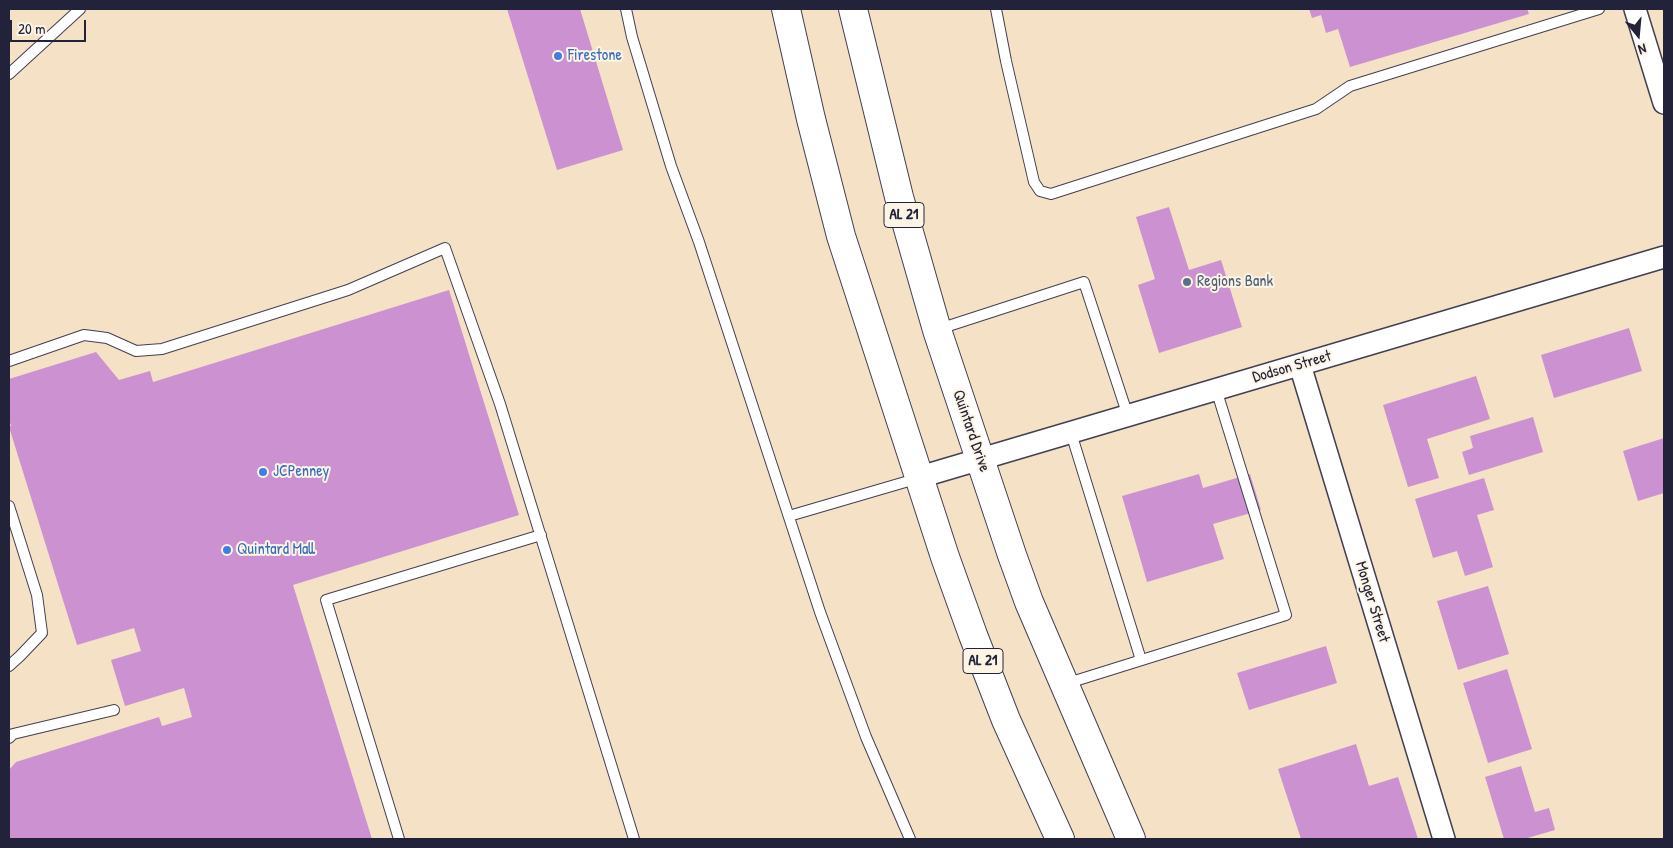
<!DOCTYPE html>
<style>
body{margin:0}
#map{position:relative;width:1673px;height:848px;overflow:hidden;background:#f5e2c6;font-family:"Patrick Hand",sans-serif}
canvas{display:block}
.frame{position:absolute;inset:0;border:10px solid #22223b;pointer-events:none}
.north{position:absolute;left:1613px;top:10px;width:50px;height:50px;-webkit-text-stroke:4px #fcf5e5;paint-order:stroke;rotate:163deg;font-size:14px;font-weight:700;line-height:20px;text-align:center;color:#22223b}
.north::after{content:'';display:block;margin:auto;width:18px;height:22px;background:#22223b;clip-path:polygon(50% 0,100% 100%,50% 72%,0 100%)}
.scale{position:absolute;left:10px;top:20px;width:76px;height:22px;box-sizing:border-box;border:2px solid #22223b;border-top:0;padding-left:6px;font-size:15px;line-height:18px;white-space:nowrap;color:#22223b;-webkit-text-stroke:4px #fcf5e5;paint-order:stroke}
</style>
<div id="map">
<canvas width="1673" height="848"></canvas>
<div class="frame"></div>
<div class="north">N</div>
<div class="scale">20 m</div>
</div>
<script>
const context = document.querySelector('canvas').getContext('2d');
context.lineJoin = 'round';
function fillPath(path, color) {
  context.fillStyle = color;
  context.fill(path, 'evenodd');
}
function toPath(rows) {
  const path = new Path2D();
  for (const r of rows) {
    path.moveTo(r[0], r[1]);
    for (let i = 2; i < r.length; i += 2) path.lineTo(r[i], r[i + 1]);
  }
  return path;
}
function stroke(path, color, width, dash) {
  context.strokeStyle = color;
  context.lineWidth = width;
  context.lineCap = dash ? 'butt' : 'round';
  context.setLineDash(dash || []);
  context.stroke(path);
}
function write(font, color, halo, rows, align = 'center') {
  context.font = font + ' "Patrick Hand",sans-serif';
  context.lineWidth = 4;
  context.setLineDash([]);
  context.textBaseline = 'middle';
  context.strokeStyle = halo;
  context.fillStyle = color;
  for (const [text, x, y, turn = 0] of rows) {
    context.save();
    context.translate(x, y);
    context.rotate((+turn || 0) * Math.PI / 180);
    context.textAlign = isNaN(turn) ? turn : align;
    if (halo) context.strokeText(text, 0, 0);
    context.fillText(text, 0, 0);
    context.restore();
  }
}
fillPath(toPath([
 [507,9,580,9,623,150,557,170],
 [1309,9,1527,9,1529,14,1350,67,1338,29,1326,33,1321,15,1312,18],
 [1169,207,1189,270,1221,260,1242,327,1159,353,1138,285,1155,279,1136,217],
 [449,290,519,515,293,585,372,839,9,839,9,770,16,762,159,717,162,726,192,717,184,688,125,706,111,660,141,651,134,628,77,645,9,427,11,426,9,419,9,379,96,352,119,380,150,371,153,382],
 [1629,328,1642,371,1554,398,1541,355],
 [1476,376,1490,419,1427,439,1439,478,1408,487,1383,405],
 [1533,417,1543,452,1469,475,1462,452,1473,448,1470,436],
 [1664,438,1664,493,1638,501,1623,451],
 [1199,474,1203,488,1250,474,1261,510,1213,524,1224,559,1147,582,1122,496],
 [1484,478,1494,510,1477,515,1493,567,1465,576,1457,551,1433,558,1415,499],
 [1488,586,1509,654,1458,670,1437,601],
 [1326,646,1337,683,1249,710,1237,673],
 [1507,669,1532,749,1488,763,1463,683],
 [1356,744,1369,786,1398,777,1418,839,1301,839,1278,769],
 [1521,766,1535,812,1549,808,1555,830,1524,839,1504,839,1485,777]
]), '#cc91d0');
const service = toPath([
 [626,9,632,37,671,166,699,242,820,612,866,737,910,839],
 [996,9,1006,61,1034,182,1040,191,1051,194,1316,109,1350,86,1599,9],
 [9,74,80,9],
 [939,329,1084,282,1128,416],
 [9,361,84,335,107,338,136,351,162,349,348,290,445,248,500,404,634,839],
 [1071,433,1141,660],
 [9,506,37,595,42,633,20,656,9,666],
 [789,516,919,478],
 [1065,684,1286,615,1216,389],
 [9,738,13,734,114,710],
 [399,839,326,600,541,535]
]);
const minor = toPath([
 [1635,9,1664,103],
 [1300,365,1444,839],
 [920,477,1664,257]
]);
const trunk = toPath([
 [786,9,811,119,841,236,945,557,973,635,1006,720,1060,839],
 [853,9,899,197,937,330,1012,555,1029,602,1131,839]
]);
stroke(service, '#423f50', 12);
stroke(minor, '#423f50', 24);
stroke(trunk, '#423f50', 30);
stroke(service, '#fff', 10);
stroke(minor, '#fff', 21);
stroke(trunk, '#fff', 28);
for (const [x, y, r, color] of [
 [558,56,5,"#3f7fe0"],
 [1187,282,5,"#5c6f8a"],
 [263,472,5,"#3f7fe0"],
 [227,550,5,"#3f7fe0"]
]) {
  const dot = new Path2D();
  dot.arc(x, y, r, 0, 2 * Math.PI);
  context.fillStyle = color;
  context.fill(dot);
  stroke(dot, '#fcf5e5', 2);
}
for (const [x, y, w] of [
 [904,215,40],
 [983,661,40]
]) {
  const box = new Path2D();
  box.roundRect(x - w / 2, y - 12.5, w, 25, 4);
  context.fillStyle = '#fcf5e5';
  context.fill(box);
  stroke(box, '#22223b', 1);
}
write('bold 15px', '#22223b', null, [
 ["AL 21",904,215],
 ["AL 21",983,661]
]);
write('16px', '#366cbe', '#fcf5e5', [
 ["Firestone",568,56],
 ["JCPenney",273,472],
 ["Quintard Mall",237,550]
], 'left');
write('16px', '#4e5e75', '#fcf5e5', [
 ["Regions Bank",1197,282]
], 'left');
write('16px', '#22223b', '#fcf5e5', [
 ["Dodson Street",1292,367,-16],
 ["Quintard Drive",971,431,71],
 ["Monger Street",1372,602,73]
]);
</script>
